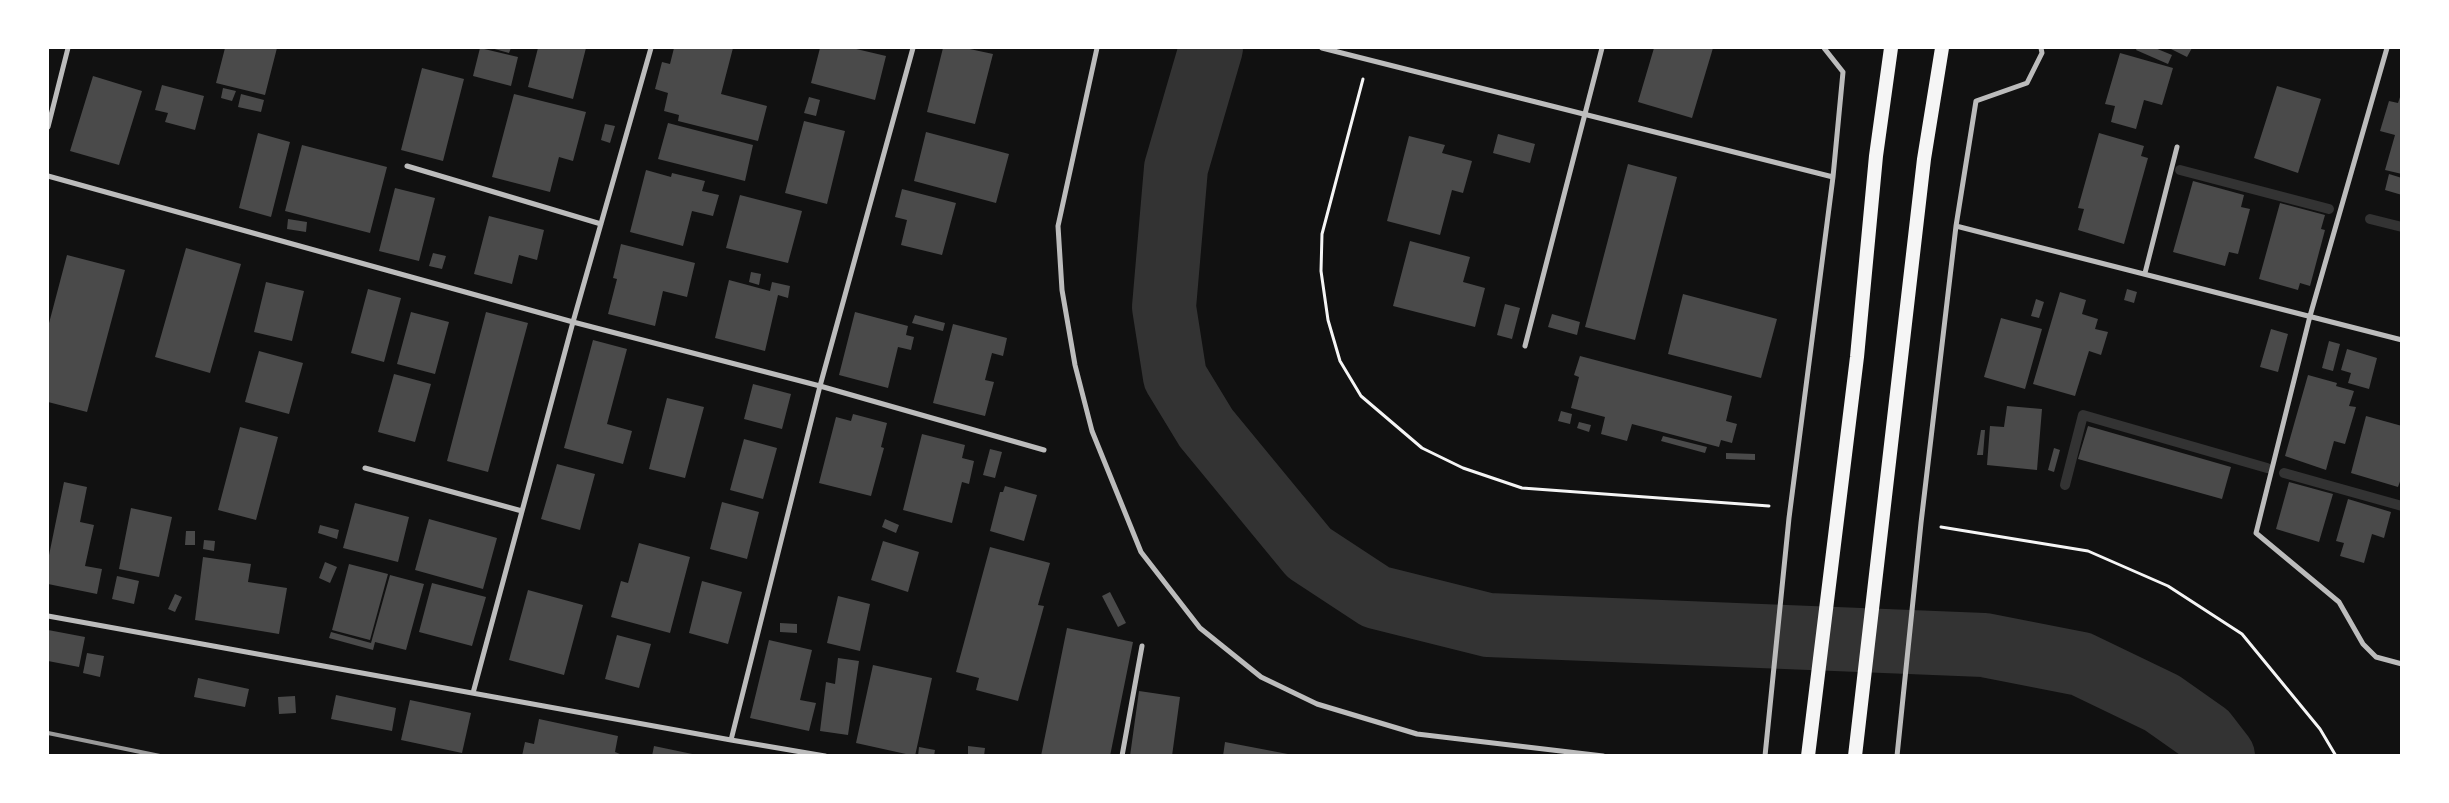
<!DOCTYPE html>
<style>
body{margin:0}
#map{position:relative;width:2449px;height:803px;overflow:hidden;background:#111;font-family:"IBM Plex Serif",serif}
canvas{display:block}
.frame{position:absolute;inset:0;border:49px solid #fff;pointer-events:none}
</style>
<div id="map">
<canvas width="2449" height="803"></canvas>
<div class="frame"></div>
</div>
<script>
const context = document.querySelector('canvas').getContext('2d');
context.lineJoin = 'round';
function toPath(rows) {
  const path = new Path2D();
  for (const r of rows) {
    path.moveTo(r[0], r[1]);
    for (let i = 2; i < r.length; i += 2) path.lineTo(r[i], r[i + 1]);
  }
  return path;
}
function stroke(path, color, width, dash) {
  context.strokeStyle = color;
  context.lineWidth = width;
  context.lineCap = dash ? 'butt' : 'round';
  context.setLineDash(dash || []);
  context.stroke(path);
}
function fillPath(path, color) {
  context.fillStyle = color;
  context.fill(path, 'evenodd');
}
stroke(toPath([
 [2180,170,2329,209],
 [2370,219,2402,227],
 [2284,473,2402,506],
 [2065,485,2083,415,2267,468]
]), '#333', 10);
stroke(toPath([
 [1211,48,1176,168,1164,307,1175,377,1206,428,1309,553,1376,597,1488,625,1984,645,2081,664,2162,703,2206,734,2223,756]
]), '#333', 64);
fillPath(toPath([
 [225,48,277,48,265,95,216,83],
 [480,48,518,57,511,86,473,76],
 [491,48,511,48,509,53],
 [538,48,586,48,573,99,528,87],
 [674,48,733,48,721,94,767,106,758,141,678,121,679,115,664,111,668,93,655,89,662,62,670,64],
 [820,48,852,48,886,56,875,100,811,83],
 [943,48,965,48,993,54,975,124,927,112],
 [1654,48,1713,48,1692,118,1638,102],
 [2137,48,2155,48,2172,55,2168,64,2136,50],
 [2169,48,2192,48,2187,57],
 [2120,53,2173,68,2162,105,2144,100,2136,129,2111,122,2115,106,2105,104],
 [422,68,464,79,443,161,401,150],
 [93,76,142,91,119,165,70,151],
 [162,85,204,96,195,130,165,122,168,113,155,110],
 [2277,86,2321,99,2298,173,2254,158],
 [223,88,236,91,232,101,221,98],
 [2402,91,2402,174,2385,170,2395,135,2380,131,2389,101,2398,103],
 [241,94,264,100,261,112,238,107],
 [514,94,586,112,573,161,559,157,550,192,492,177],
 [809,97,820,100,816,116,804,113],
 [804,121,845,131,827,204,785,193],
 [668,123,753,145,745,181,658,159],
 [605,124,615,126,610,143,601,140],
 [926,132,1009,154,996,203,914,181],
 [258,133,290,142,271,217,239,208],
 [2099,133,2144,146,2141,156,2148,158,2124,244,2078,230,2084,209,2078,208],
 [1498,134,1535,144,1530,163,1493,153],
 [1409,136,1445,145,1442,153,1472,161,1463,193,1452,190,1440,235,1387,221],
 [302,145,387,167,370,233,285,211],
 [1628,164,1677,177,1635,340,1585,327],
 [646,170,671,177,672,173,705,181,702,191,719,195,713,216,692,211,683,246,630,232],
 [2389,174,2402,178,2402,195,2385,190],
 [2193,181,2244,195,2241,207,2250,209,2238,254,2229,252,2225,266,2173,252],
 [395,188,435,198,419,261,379,251],
 [902,189,956,203,942,255,901,245,907,220,895,217],
 [740,195,802,211,788,263,726,248],
 [2280,203,2325,215,2321,229,2325,230,2310,286,2300,283,2298,290,2259,279],
 [489,216,544,230,537,260,519,255,512,284,474,274],
 [288,219,307,222,306,232,287,229],
 [1410,241,1470,257,1463,282,1485,288,1475,327,1393,306],
 [621,244,695,263,687,297,663,291,655,326,608,314,617,279,613,278],
 [186,248,241,264,210,373,155,357],
 [433,253,446,256,442,269,429,266],
 [67,255,125,270,87,412,48,402,48,327],
 [751,272,761,274,759,285,749,282],
 [729,280,770,291,772,282,790,286,788,298,778,295,765,351,715,338],
 [266,282,304,291,292,341,254,332],
 [368,289,401,298,384,362,351,353],
 [2127,289,2137,292,2134,303,2124,300],
 [2060,292,2086,300,2082,314,2098,319,2095,329,2108,332,2101,355,2089,351,2075,396,2033,384],
 [1683,294,1777,319,1761,378,1668,354],
 [2036,299,2044,302,2039,318,2031,316],
 [1505,304,1520,308,1512,339,1497,335],
 [411,312,449,322,435,374,397,364],
 [486,312,528,323,488,472,447,461],
 [855,312,908,326,906,335,914,337,911,350,898,347,888,388,839,375],
 [1552,314,1580,322,1577,335,1548,327],
 [915,315,945,323,943,331,912,323],
 [2001,318,2042,329,2025,389,1984,377],
 [953,324,1007,338,1003,356,992,353,985,380,994,382,985,416,933,403],
 [2271,329,2288,334,2278,372,2260,367],
 [593,340,627,349,607,424,632,431,623,464,564,448],
 [2329,341,2340,344,2333,371,2322,368],
 [2347,349,2377,358,2369,389,2348,383,2351,373,2341,370],
 [259,351,303,363,289,414,245,402],
 [1580,356,1732,396,1726,421,1737,424,1732,443,1721,440,1719,447,1632,424,1627,441,1601,434,1605,417,1571,408,1579,377,1574,375],
 [394,374,431,384,415,442,378,432],
 [2308,375,2337,383,2336,386,2354,391,2349,406,2356,407,2345,444,2334,441,2326,470,2285,456],
 [753,384,791,394,782,429,744,419],
 [667,398,704,407,685,478,649,469],
 [2007,406,2042,409,2037,470,1987,465,1990,426,2004,427],
 [1561,411,1572,414,1570,424,1558,421],
 [853,414,887,423,881,447,884,448,871,496,819,483,836,417,851,421],
 [2366,416,2402,426,2402,476,2398,487,2351,473],
 [1579,422,1591,425,1589,432,1577,428],
 [2088,426,2231,467,2222,499,2078,459],
 [240,427,278,437,256,520,218,510],
 [1981,430,1985,430,1983,455,1977,455],
 [922,434,965,445,962,458,974,461,969,484,962,482,952,523,903,510],
 [1663,436,1707,447,1705,453,1661,441],
 [744,439,777,448,763,499,730,490],
 [2054,448,2060,450,2054,472,2048,470],
 [990,449,1002,452,995,478,983,475],
 [1726,453,1755,454,1755,460,1726,459],
 [557,464,595,474,580,530,541,519],
 [64,482,87,487,80,522,94,525,85,566,102,569,97,594,48,584,48,560],
 [2289,482,2333,494,2319,542,2276,529],
 [1005,486,1037,495,1024,541,990,531,1000,492,1003,492],
 [2348,499,2391,512,2384,538,2372,534,2364,563,2340,556,2344,543,2336,541],
 [722,502,759,512,747,559,710,549],
 [355,503,409,517,398,562,343,548],
 [131,508,172,517,159,577,119,569],
 [429,519,497,538,483,589,415,570],
 [885,519,899,525,896,533,882,527],
 [320,525,339,530,337,539,318,533],
 [186,531,195,531,195,545,185,545],
 [204,540,215,541,214,551,203,549],
 [883,541,919,552,908,592,871,580],
 [639,543,690,557,670,633,611,617,621,581,628,583],
 [990,547,1050,563,1038,605,1044,606,1018,701,976,690,979,678,956,672],
 [203,557,251,564,248,582,287,588,279,634,195,620],
 [325,562,337,567,330,583,319,578],
 [349,564,388,574,370,640,332,630],
 [390,575,424,584,406,650,375,642,373,650,329,638,331,632,371,643],
 [117,576,139,581,134,604,112,599],
 [702,581,742,592,728,644,689,633],
 [432,583,486,597,472,646,419,632],
 [528,590,583,605,564,675,509,660],
 [1110,592,1126,623,1118,627,1102,596],
 [175,594,182,597,175,612,168,609],
 [838,596,870,604,860,651,827,643],
 [780,623,797,624,797,633,780,632],
 [1067,628,1133,642,1110,756,1041,756],
 [48,630,85,637,79,667,48,661],
 [617,635,651,644,639,688,605,679],
 [769,640,812,650,800,700,816,703,809,731,750,718],
 [87,653,104,656,100,677,83,673],
 [838,658,859,661,848,735,820,731,826,682,835,684],
 [873,665,932,678,915,756,856,743],
 [198,678,249,689,245,707,194,697],
 [1139,691,1180,697,1172,756,1130,756],
 [336,695,396,708,392,731,331,719],
 [295,696,296,713,279,714,278,697],
 [410,700,471,713,462,753,401,740],
 [539,719,618,736,615,752,625,756,522,756,525,742,534,744],
 [1225,742,1293,755,1293,756,1223,756],
 [654,746,697,755,697,756,652,756],
 [968,746,985,748,984,756,968,756],
 [919,747,935,750,934,756,918,756]
]), '#4a4a4a');
stroke(toPath([
 [1363,79,1322,234,1321,271,1328,320,1340,361,1361,396,1422,448,1463,468,1522,488,1769,506],
 [1941,527,2088,551,2168,586,2242,634,2320,729,2336,756]
]), '#f5f5f5', 3);
stroke(toPath([
 [1097,48,1058,226,1062,290,1075,365,1092,431,1141,552,1200,628,1261,677,1317,704,1417,734,1603,756],
 [1322,48,1833,177],
 [2387,48,2310,316,2256,533,2339,602,2363,644,2376,657,2402,664],
 [48,127,68,48],
 [407,166,601,224],
 [48,176,573,322,820,386,1044,450],
 [1956,226,2402,340],
 [2145,273,2177,147],
 [1525,346,1602,48],
 [365,468,522,511],
 [48,616,731,740,825,756],
 [473,693,573,322,651,48],
 [731,740,820,386,913,48],
 [1122,756,1142,646],
 [1765,756,1789,518,1833,177,1843,72,1824,48],
 [1897,756,1921,523,1956,226,1976,101,2027,83,2042,53,2041,48]
]), '#bcbcbc', 5);
stroke(toPath([
 [1808,756,1857,357,1876,156,1891,48],
 [1855,756,1924,159,1942,48]
]), '#f5f5f5', 14);
stroke(toPath([
 [48,733,160,756]
]), '#9a9a9a', 4);
</script>
